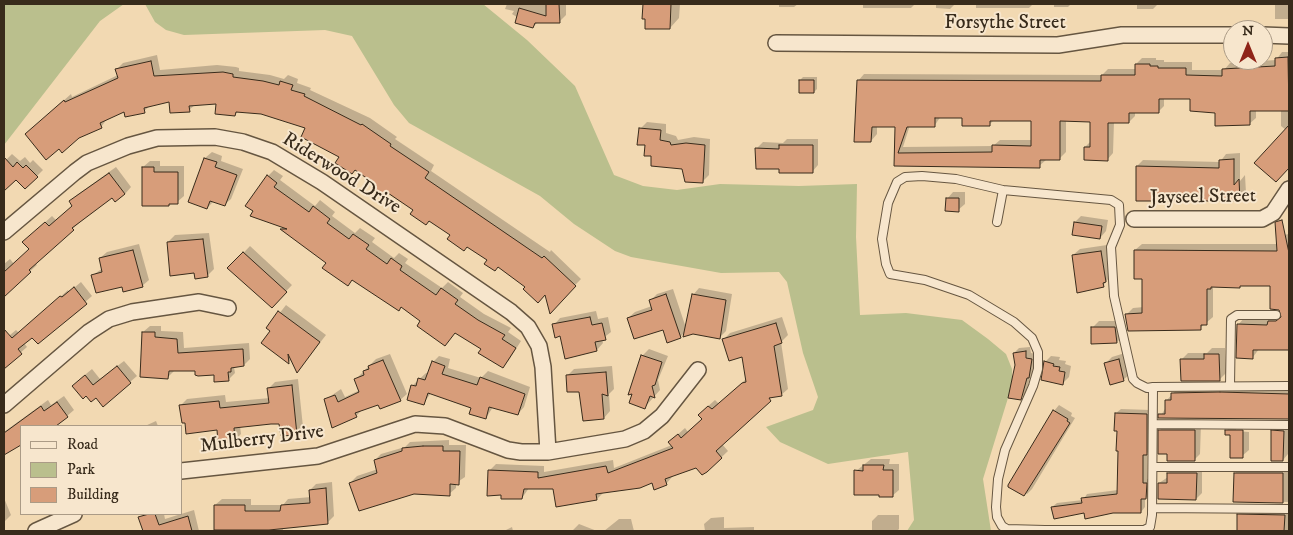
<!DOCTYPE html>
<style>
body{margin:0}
#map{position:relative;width:1293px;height:535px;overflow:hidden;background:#f2d9b2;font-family:"IM FELL DW Pica",serif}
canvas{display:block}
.frame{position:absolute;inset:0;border:5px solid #382b1b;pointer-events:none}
.legend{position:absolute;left:20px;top:425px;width:162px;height:90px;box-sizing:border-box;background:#f7e6cd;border:1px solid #ab9b86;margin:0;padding:6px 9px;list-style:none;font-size:15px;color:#382b1b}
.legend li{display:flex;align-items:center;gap:10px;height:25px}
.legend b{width:25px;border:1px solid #ab9b86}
.north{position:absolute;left:1223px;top:20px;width:50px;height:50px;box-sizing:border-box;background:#f7e6cd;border:1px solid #ab9b86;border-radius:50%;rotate:0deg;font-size:14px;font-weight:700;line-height:20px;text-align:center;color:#382b1b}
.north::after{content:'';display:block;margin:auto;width:18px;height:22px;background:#8f2418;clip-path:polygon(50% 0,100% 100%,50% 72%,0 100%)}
</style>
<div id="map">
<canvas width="1293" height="535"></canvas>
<div class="frame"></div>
<ul class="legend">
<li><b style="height:6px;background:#f7e6cd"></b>Road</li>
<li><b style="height:14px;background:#babf8d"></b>Park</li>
<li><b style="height:14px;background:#d79d7a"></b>Building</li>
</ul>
<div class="north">N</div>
</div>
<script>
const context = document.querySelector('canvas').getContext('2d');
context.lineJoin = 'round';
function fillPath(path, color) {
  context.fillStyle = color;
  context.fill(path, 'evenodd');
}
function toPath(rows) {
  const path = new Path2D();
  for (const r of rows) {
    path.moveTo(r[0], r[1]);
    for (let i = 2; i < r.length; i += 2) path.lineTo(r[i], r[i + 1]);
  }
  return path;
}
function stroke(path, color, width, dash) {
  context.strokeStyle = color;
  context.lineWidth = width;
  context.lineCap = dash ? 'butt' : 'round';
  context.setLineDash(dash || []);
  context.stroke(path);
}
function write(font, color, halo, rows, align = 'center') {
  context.font = font + ' "IM FELL DW Pica",serif';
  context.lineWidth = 4;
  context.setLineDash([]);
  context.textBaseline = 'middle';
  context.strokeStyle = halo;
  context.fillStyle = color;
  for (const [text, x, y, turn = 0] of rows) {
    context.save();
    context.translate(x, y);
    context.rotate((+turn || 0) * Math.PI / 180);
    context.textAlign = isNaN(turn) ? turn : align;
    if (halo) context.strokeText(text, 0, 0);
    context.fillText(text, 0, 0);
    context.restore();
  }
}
fillPath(toPath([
 [4,4,124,4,100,21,4,145],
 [145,4,483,4,527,40,575,86,614,175,643,186,677,190,720,184,799,186,857,184,856,237,860,315,906,313,962,320,988,339,1006,354,1012,369,1012,385,983,479,991,531,907,531,914,520,908,452,828,464,780,442,766,427,813,410,818,397,803,353,787,282,779,272,721,273,631,257,615,251,574,224,540,196,409,123,394,105,352,36,325,30,184,35,166,30,155,22]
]), '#babf8d');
fillPath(toPath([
 [507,4,566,4,566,15,559,22,538,22,533,27,512,14,514,11,505,9],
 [644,4,680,4,679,18,670,28,644,18],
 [779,4,915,4,911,8,863,8,863,4,798,4,794,7,779,7],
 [936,4,955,4,950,9,936,8],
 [976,4,1033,4,1029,8,976,8],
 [1054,4,1071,4,1068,7,1054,7],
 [1137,4,1242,4,1158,4,1153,9,1137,9],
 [1275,4,1289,4,1289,19,1275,19],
 [1282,52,1289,52,1289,167,1276,181,1286,130,1281,126,1281,109,1256,109,1256,118,1249,124,1217,112,1192,98,1164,98,1164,106,1158,112,1135,112,1135,116,1129,122,1114,122,1113,153,1107,160,1085,147,1091,141,1091,120,1066,120,1066,152,1059,159,1046,160,1039,166,896,164,897,126,877,126,877,134,871,141,858,81,864,74,1102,75,1108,69,1136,69,1136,64,1142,58,1156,58,1156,60,1164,60,1164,62,1192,62,1192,70,1224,70,1230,63,1276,60],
 [941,116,963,116,989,125,994,120,1033,120,1032,140,1000,140,993,146,903,147,910,125,935,125],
 [157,55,160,70,217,65,236,67,239,68,239,71,270,75,284,79,288,75,298,79,297,83,311,88,310,90,370,118,397,137,395,139,434,165,431,171,550,252,551,250,581,279,550,311,546,293,527,286,377,183,341,157,307,127,261,113,239,111,234,115,217,103,195,105,189,110,171,100,151,105,144,111,125,110,107,119,101,127,59,147,33,128,71,94,72,97,118,75,117,69,123,63],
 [803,77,817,77,817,89,814,92,800,80],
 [647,122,666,124,666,133,676,136,678,140,694,137,710,139,709,175,703,181,684,168,653,155,640,129],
 [787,139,818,139,818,165,812,172,780,168,756,149,763,142,783,143],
 [212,152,222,156,221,161,243,169,231,199,224,205,214,201,207,208,205,158],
 [1240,153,1240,181,1245,175,1246,193,1239,200,1137,166,1143,160,1220,162,1226,154],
 [12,154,20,161,25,157,30,163,33,160,43,170,25,188,16,178,4,190,4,162],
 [150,161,160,161,160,166,184,166,184,196,177,202,169,205,143,167],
 [116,167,131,187,125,194,112,196,79,223,35,263,37,265,4,295,4,264,10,259,14,264,30,249,30,236,52,216,57,221,73,206,70,202,77,195],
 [274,170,283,176,280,180,315,206,320,200,335,212,332,216,355,233,360,228,375,238,372,242,394,258,399,253,408,259,405,263,442,288,448,282,463,293,460,297,484,314,511,328,508,332,521,341,509,360,503,367,482,349,456,332,445,344,422,321,402,306,327,263,281,229,284,227,268,176],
 [953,192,965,192,965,204,958,210,947,199],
 [1081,216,1108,220,1106,231,1100,238,1073,234,1075,222],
 [209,233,214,269,207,276,195,272,168,242,175,235],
 [1289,234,1289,349,1259,349,1253,357,1238,325,1244,318,1271,319,1275,315,1282,314,1271,285,1213,286,1213,317,1200,328,1126,315,1133,308,1144,307,1144,278,1135,250,1142,244,1278,244,1284,235],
 [139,244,149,280,142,286,123,286,93,275,103,268,100,258,107,252],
 [1107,245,1111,275,1103,286,1073,255,1080,249],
 [250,246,292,285,272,306,229,268],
 [81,282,92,296,38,343,32,336,24,343,27,347,4,367,4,340,16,330,19,333,68,290,69,292],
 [699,288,732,294,726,331,720,337,685,332,680,337,664,328,628,318,635,312,652,306,650,301,657,294,673,289,686,328,693,295],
 [286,305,326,335,298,371,292,359,289,362,263,343,272,331,268,328],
 [596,311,598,319,608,317,611,332,602,339,603,343,597,350,561,335,554,325,560,318],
 [782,317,788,335,781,342,788,389,781,395,773,396,722,444,728,451,707,471,696,466,672,475,672,477,666,484,652,482,603,493,597,499,554,488,529,488,522,498,502,494,489,471,496,464,544,466,544,472,613,460,614,468,672,445,676,436,685,428,688,432,703,418,706,408,715,400,719,404,746,379,743,356,723,340,730,333],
 [1099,321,1121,321,1123,336,1117,342,1093,343,1092,328],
 [150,326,161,326,161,331,183,332,184,348,249,343,250,359,244,365,234,367,235,373,228,380,215,374,196,370,174,371,168,377,143,332],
 [1030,347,1031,353,1037,354,1034,372,1031,375,1025,394,1020,399,1014,353,1019,348],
 [1212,348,1225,348,1226,373,1219,380,1181,360,1188,353,1207,353],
 [649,349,668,356,658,380,660,390,645,407,642,356],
 [1125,353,1130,374,1123,380,1105,364,1112,357],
 [390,354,407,394,400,400,379,403,363,409,356,416,325,400,341,389,345,397,360,390,356,379,376,359],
 [439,356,450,359,448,368,481,378,488,371,530,387,524,407,518,414,493,407,486,418,472,407,431,393,423,404,413,385,426,373,428,373,433,362],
 [1051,356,1060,357,1059,360,1066,361,1065,364,1071,366,1069,377,1063,383,1045,362],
 [124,361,137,376,130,382,104,405,96,397,86,394,80,379,92,369,100,379],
 [612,366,614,389,609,394,610,411,604,418,567,376,574,369],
 [298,379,303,427,296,434,280,423,240,426,241,434,235,440,180,406,187,399,225,395,226,402,270,398,269,388,275,382],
 [1178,388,1289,388,1289,419,1160,417,1165,409,1166,401],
 [64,396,74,410,67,416,56,426,21,426,21,444,4,455,4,432,48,400,51,405],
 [1059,405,1072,413,1071,416,1075,418,1032,489,1027,494,1010,487,1054,411],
 [1121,409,1151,410,1151,449,1147,453,1147,479,1151,479,1151,494,1145,499,1145,507,1141,512,1052,507,1057,503,1083,500,1087,494,1118,490,1120,450,1116,413],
 [156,421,158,426,145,426],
 [1166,424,1201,424,1200,454,1194,460,1168,453,1160,430],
 [1233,424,1249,424,1249,429,1236,429,1236,431,1249,432,1249,450,1242,456,1231,434,1226,431],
 [1278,425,1289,425,1288,454,1283,460,1272,431],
 [449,440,449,445,466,445,465,477,456,483,456,488,449,494,350,483,357,476,378,469,375,460,381,454,405,447,410,442],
 [871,459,890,459,889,464,899,464,899,490,892,496,856,471],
 [1174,467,1202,467,1202,493,1196,499,1159,483,1168,477,1168,473],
 [1241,468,1289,468,1289,502,1234,501,1235,473],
 [332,482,334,516,327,523,283,527,283,531,244,529,242,531,220,531,215,505,222,499,251,499,251,505,283,505,288,499,311,497,310,490,316,484],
 [4,498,11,515,4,522],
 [1244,509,1289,509,1289,531,1238,531,1238,515],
 [194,510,199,531,144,531,140,518,143,514,164,514,165,519],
 [878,515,899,515,899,529,897,531,872,531,872,521],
 [724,517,724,528,754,527,754,531,705,531,704,524,711,518],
 [619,519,631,519,634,531,604,531],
 [579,524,597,531,572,531],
 [512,527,513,531,504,531]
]), '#0003');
const building = toPath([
 [546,4,559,4,560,23,535,23,533,28,515,23,519,8,546,16,546,4],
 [643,4,671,4,670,29,645,29,645,19,642,19,643,4],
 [1288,57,1289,111,1250,111,1250,125,1215,126,1215,113,1190,111,1190,99,1159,99,1159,113,1129,113,1129,123,1108,123,1108,161,1084,160,1084,147,1090,147,1090,122,1060,121,1060,160,1040,160,1040,168,894,166,895,127,872,127,871,142,854,142,857,80,1101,81,1101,75,1135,75,1135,64,1150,64,1150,66,1158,66,1158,68,1186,68,1186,75,1222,76,1222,69,1275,66,1275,58,1288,57],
 [935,118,962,118,962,126,990,126,990,121,1031,121,1031,146,992,145,992,152,898,153,907,127,935,127,935,118],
 [151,61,154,76,223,72,233,74,233,77,263,81,279,85,280,81,293,85,291,90,305,94,304,96,361,125,362,124,391,144,390,146,429,172,425,178,542,258,544,256,576,286,550,314,545,295,538,303,523,289,525,287,498,267,495,271,484,264,487,260,467,247,464,251,447,239,450,235,429,221,426,225,410,214,413,210,385,191,382,195,372,188,375,184,355,170,352,174,335,163,339,157,301,137,305,128,261,114,236,112,235,116,215,114,216,104,189,106,190,112,170,113,169,102,144,108,145,113,125,117,124,112,100,123,102,128,79,138,62,153,59,149,46,160,25,134,64,100,65,102,118,78,115,69,151,61],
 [799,80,814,80,814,93,799,93,799,80],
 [1289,125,1289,168,1276,182,1254,163,1289,125],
 [639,128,661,130,660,140,670,142,671,145,686,143,705,145,703,183,685,182,682,169,651,166,651,156,644,156,645,145,637,145,639,128],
 [779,145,813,145,813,173,779,173,779,169,756,169,755,148,779,149,779,145],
 [4,157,13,167,17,162,23,168,26,165,38,177,25,189,16,180,4,191,4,157],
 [204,158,217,162,215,167,237,175,225,206,210,201,207,209,188,202,204,158],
 [1234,159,1234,185,1239,179,1240,201,1136,201,1136,166,1219,168,1219,160,1234,159],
 [142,167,154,167,154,172,178,172,178,204,169,204,169,206,142,206,142,167],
 [109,173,125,194,115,202,112,198,72,228,74,230,29,270,31,272,4,297,4,272,29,249,22,242,45,222,49,226,72,206,69,201,109,173],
 [267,175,277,183,274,187,309,212,313,206,330,219,327,223,349,239,353,234,369,245,366,249,387,264,391,258,402,266,400,270,436,295,441,288,458,300,455,304,478,320,505,335,502,339,516,348,503,368,478,353,481,349,455,333,445,346,417,326,420,321,401,307,399,311,352,280,348,286,322,268,326,263,280,229,287,229,250,216,253,211,245,206,267,175],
 [946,198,959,198,959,212,945,211,946,198],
 [1282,220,1289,253,1289,350,1253,350,1253,359,1236,358,1237,324,1267,325,1268,321,1276,321,1281,317,1279,310,1270,309,1270,286,1240,286,1240,288,1211,287,1211,289,1207,289,1207,325,1201,325,1201,330,1128,331,1125,314,1142,313,1142,279,1134,279,1134,250,1277,251,1275,222,1282,220],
 [1074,222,1102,226,1100,239,1072,235,1074,222],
 [203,239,208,277,195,279,194,273,170,276,167,242,203,239],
 [133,250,143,287,123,292,122,287,96,293,91,275,102,272,99,258,133,250],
 [1101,251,1106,282,1103,283,1104,287,1077,293,1072,255,1101,251],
 [243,252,287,292,272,308,227,268,243,252],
 [74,287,87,304,38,344,32,338,18,349,22,354,4,369,4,329,12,338,60,296,62,297,74,287],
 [666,294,681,338,667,343,663,330,634,339,627,318,652,310,649,300,666,294],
 [692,294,726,300,720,339,693,334,683,337,692,294],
 [278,311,320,342,297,373,288,354,289,364,261,343,270,331,266,328,278,311],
 [590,317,592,325,602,323,606,340,595,342,597,351,565,359,560,336,555,338,552,324,590,317],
 [776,323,782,343,774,346,782,396,769,398,771,401,716,451,722,458,707,472,702,475,696,468,665,479,667,485,654,490,652,483,640,488,596,494,597,500,556,507,553,489,524,489,522,499,501,499,501,495,487,496,488,470,538,472,538,478,606,466,608,473,673,448,668,442,678,434,681,438,702,419,698,415,708,406,712,409,742,383,746,382,742,357,729,361,722,339,776,323],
 [1091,327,1115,327,1117,343,1091,344,1091,327],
 [142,332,155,332,155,337,177,339,178,353,243,349,244,366,231,368,231,372,228,372,229,381,214,382,214,375,198,376,195,375,195,371,169,371,168,379,140,377,142,332],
 [1026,351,1026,358,1032,359,1029,378,1027,378,1021,400,1008,398,1015,365,1013,353,1026,351],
 [1204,354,1219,354,1220,381,1181,381,1180,359,1204,359,1204,354],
 [641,355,662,362,655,385,652,386,655,398,650,396,645,409,629,403,632,394,628,395,641,355],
 [1119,359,1124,381,1110,385,1104,363,1119,359],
 [383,360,401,401,380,409,378,405,355,413,357,417,332,428,324,399,335,395,338,402,359,392,354,379,364,375,363,371,369,369,368,366,383,360],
 [432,361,445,366,442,374,477,385,480,377,525,394,518,415,489,407,486,419,469,414,471,408,428,393,424,405,407,400,411,385,416,386,418,378,425,380,432,361],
 [1044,361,1054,364,1053,366,1060,367,1059,371,1065,372,1063,385,1041,380,1044,361],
 [117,366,131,383,103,407,96,398,91,402,86,396,83,399,72,386,85,375,93,385,117,366],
 [606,372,608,396,602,394,604,419,583,421,579,392,567,392,566,375,606,372],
 [292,385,297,435,281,436,279,424,271,424,234,428,235,441,218,443,217,430,186,434,185,423,182,423,179,405,219,401,220,408,269,403,267,388,292,385],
 [1220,392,1289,394,1289,419,1158,418,1158,414,1165,414,1165,400,1171,400,1171,393,1220,392],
 [57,402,68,417,56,426,21,426,21,445,4,455,4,433,41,406,44,411,57,402],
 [1053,410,1068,419,1067,421,1070,423,1024,496,1008,487,1008,485,1053,410],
 [1115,413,1147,414,1147,455,1143,455,1143,483,1147,483,1146,499,1141,499,1141,513,1113,513,1085,519,1084,513,1054,519,1051,507,1082,503,1081,498,1117,494,1118,451,1116,451,1117,431,1114,431,1115,413],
 [1158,430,1195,430,1195,461,1167,461,1167,454,1158,454,1158,430],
 [1225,430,1243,430,1243,458,1230,458,1230,435,1225,435,1225,430],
 [1271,430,1284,431,1283,461,1271,461,1271,430],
 [423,446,443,446,443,451,460,451,459,485,450,484,450,496,414,494,359,511,349,483,377,473,374,460,402,451,402,448,423,446],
 [863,465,884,465,883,470,893,470,893,497,879,497,879,495,854,495,854,470,863,471,863,465],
 [1167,473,1197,473,1196,500,1158,499,1158,483,1167,483,1167,473],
 [1234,473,1283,473,1283,503,1233,502,1234,473],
 [326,488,328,524,269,530,214,530,214,505,245,505,245,511,280,511,281,505,310,503,309,490,326,488],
 [149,514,155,514,159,525,188,516,192,531,143,531,138,517,149,514],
 [1237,514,1285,515,1284,531,1237,531,1237,514]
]);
fillPath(building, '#d79d7a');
stroke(building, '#382b1b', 1);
const lane = toPath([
 [997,222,1003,190],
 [1230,386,1231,319,1237,315,1276,315],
 [1153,387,1152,515,1150,527,1144,530,1045,530,1007,529,1002,526,997,517,996,507,998,479,1005,450,1033,386,1038,369,1038,352,1032,338,1014,322,969,295,925,280,890,274,886,264,882,239,888,203,897,182,905,177,922,176,956,179,1003,190,1111,200,1119,205,1120,225,1111,247,1114,296,1133,379,1137,383,1147,388,1153,387,1289,386],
 [1153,424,1289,425],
 [1153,467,1289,467],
 [1152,508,1289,509]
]);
const street = toPath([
 [1263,35,1289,36],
 [776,43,1058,45,1122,35,1233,35],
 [1134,219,1262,219,1273,213,1289,189],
 [4,232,75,172,87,163,128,146,157,138,215,137,243,142,272,152,322,182,511,312,528,327,539,346,543,367,548,452],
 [4,405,89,332,109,319,132,312,199,302,228,308],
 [181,471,318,456,415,424,445,426,508,450,521,452,548,452,625,439,644,431,662,416,698,370],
 [36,531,74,514]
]);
stroke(lane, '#665641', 10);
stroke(street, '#665641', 18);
stroke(lane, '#f7e6cd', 8);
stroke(street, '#f7e6cd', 15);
write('20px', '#382b1b', '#f7e6cd', [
 ["Forsythe Street",1005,24],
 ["Riderwood Drive",341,174,32],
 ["Jayseel Street",1203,198,-1],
 ["Mulberry Drive",262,440,-7]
]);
</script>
